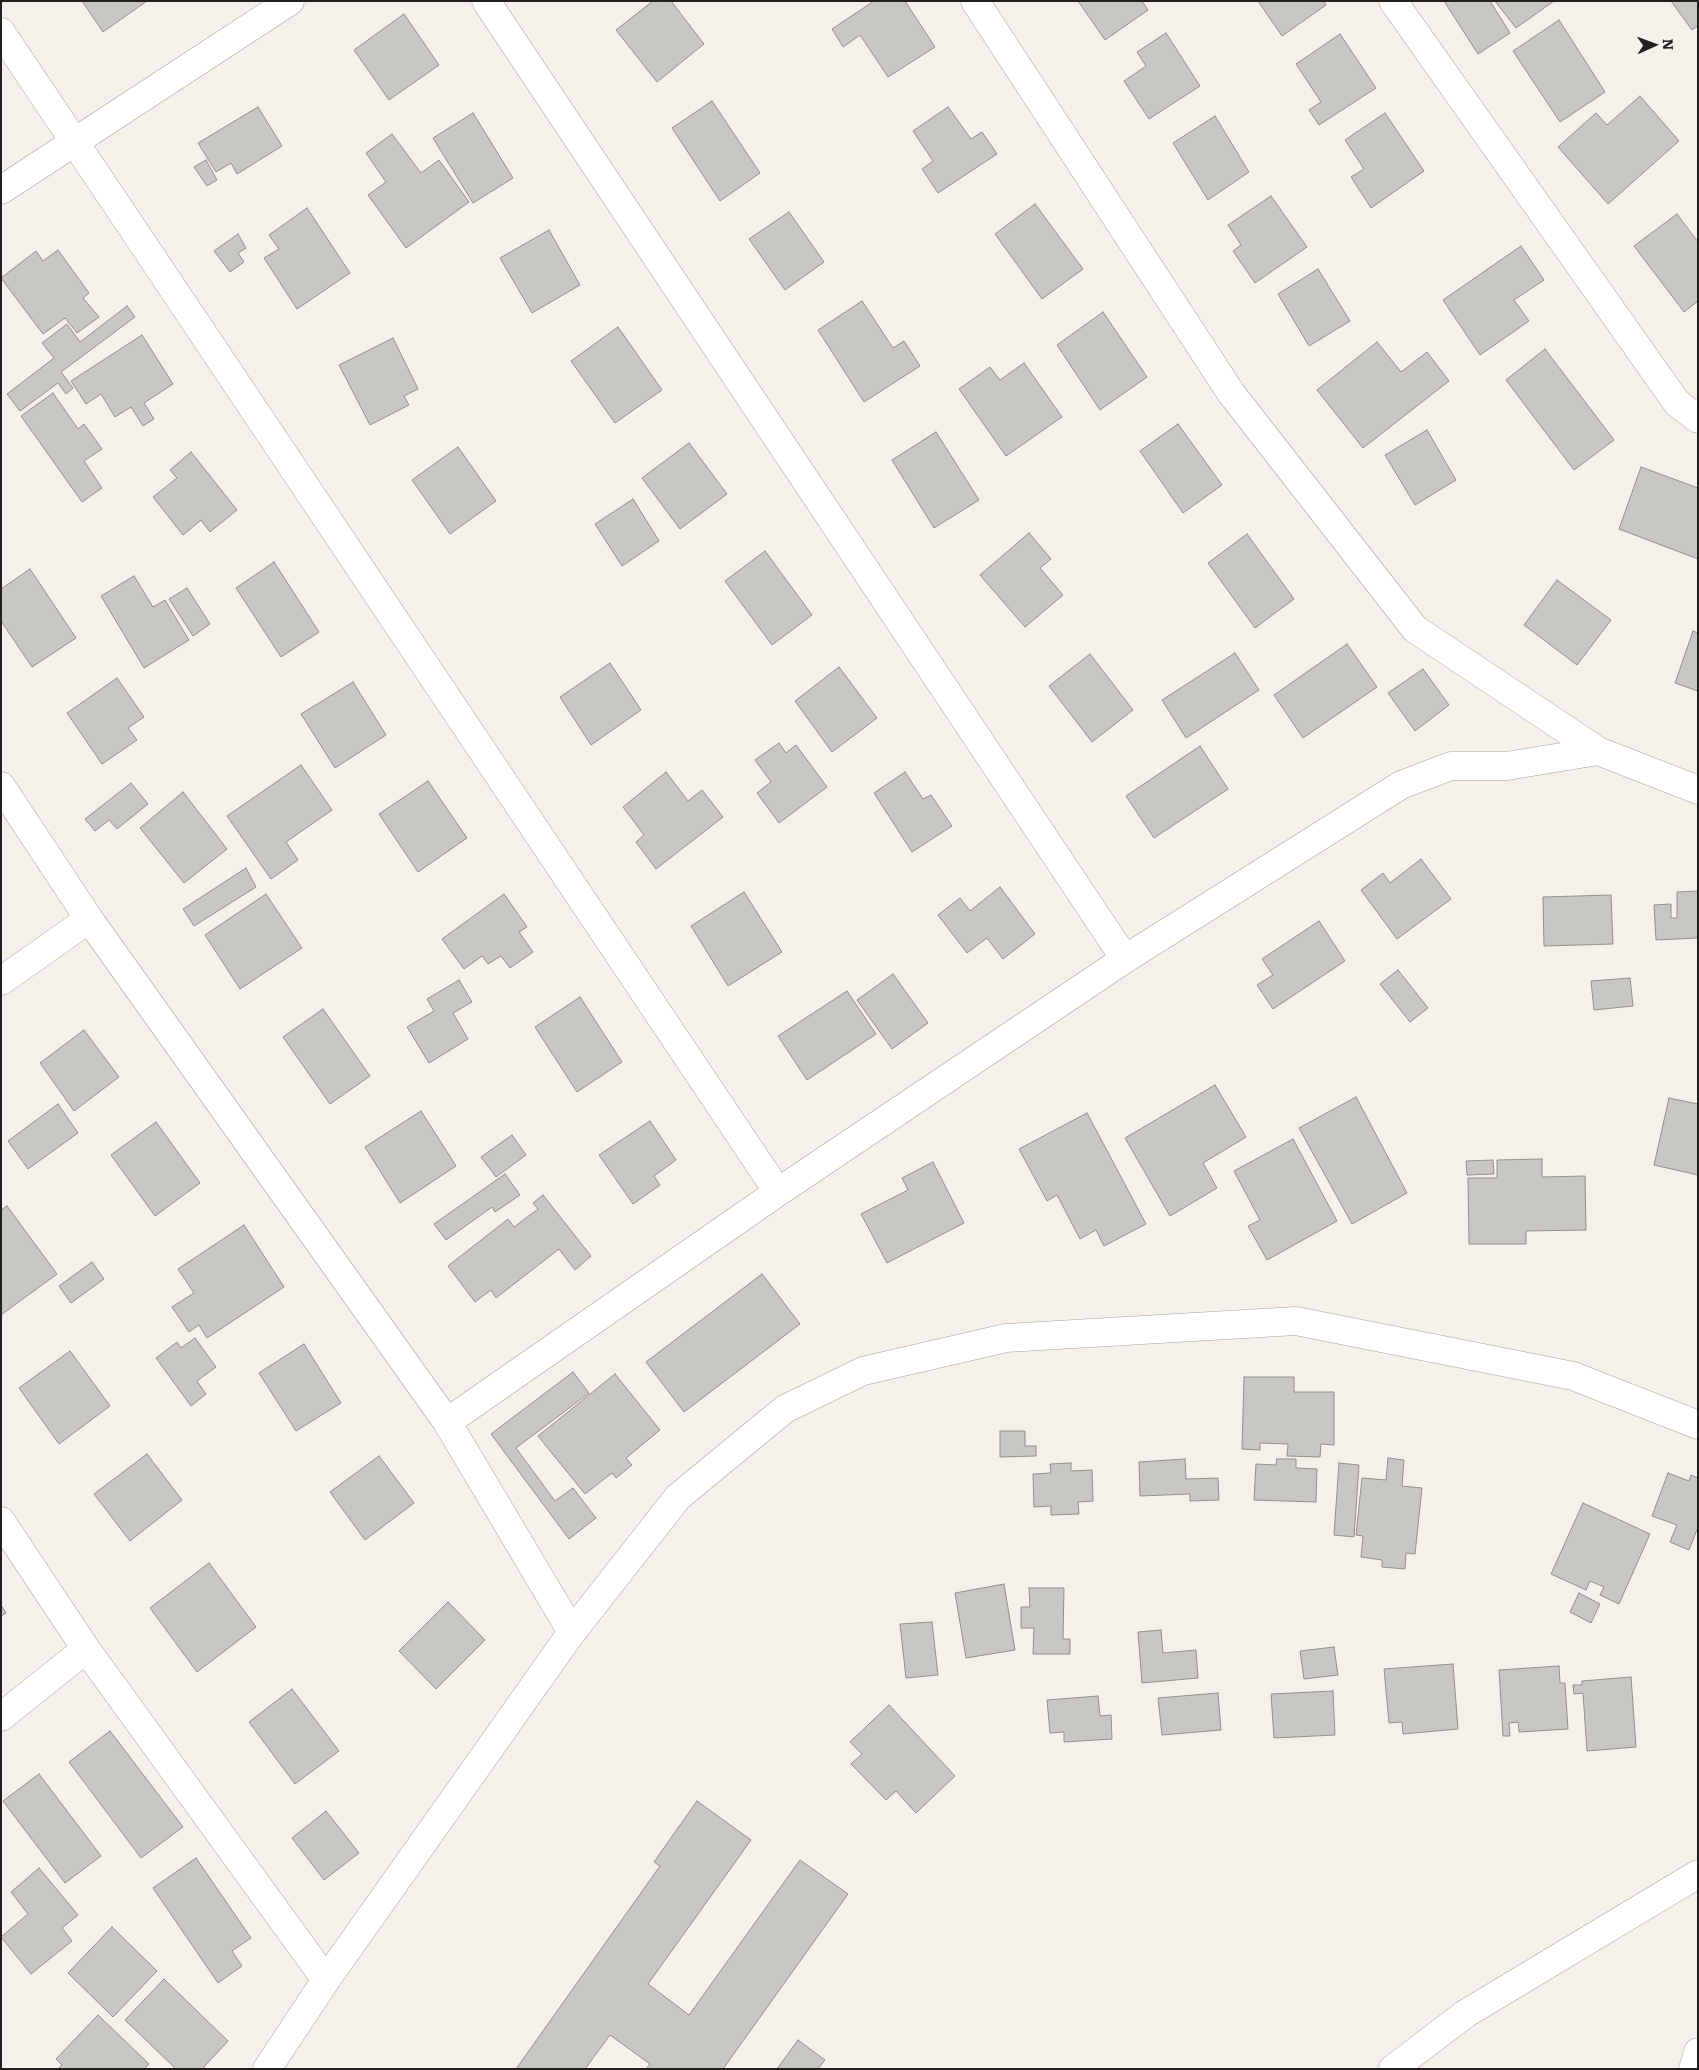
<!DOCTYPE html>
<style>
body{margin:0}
#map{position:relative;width:1699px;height:2070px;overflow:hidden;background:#f5f0ea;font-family:Literata,serif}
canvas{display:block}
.frame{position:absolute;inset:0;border:2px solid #22201e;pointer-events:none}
.north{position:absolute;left:1629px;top:20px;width:50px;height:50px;-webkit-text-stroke:4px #f5f0ea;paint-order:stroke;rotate:88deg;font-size:14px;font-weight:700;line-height:20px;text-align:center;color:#22201e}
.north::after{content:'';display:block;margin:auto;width:18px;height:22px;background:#22201e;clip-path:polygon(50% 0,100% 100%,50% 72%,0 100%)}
</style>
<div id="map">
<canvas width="1699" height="2070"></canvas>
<div class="frame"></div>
<div class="north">N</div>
</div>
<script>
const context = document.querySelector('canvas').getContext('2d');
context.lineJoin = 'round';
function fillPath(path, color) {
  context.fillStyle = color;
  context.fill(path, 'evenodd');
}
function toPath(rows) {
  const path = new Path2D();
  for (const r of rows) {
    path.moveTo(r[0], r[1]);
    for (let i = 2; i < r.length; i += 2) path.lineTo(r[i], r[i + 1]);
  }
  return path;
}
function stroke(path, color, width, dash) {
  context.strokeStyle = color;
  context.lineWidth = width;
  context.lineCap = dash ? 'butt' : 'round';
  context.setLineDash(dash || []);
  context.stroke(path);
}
const building = toPath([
 [82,1,147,1,103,32,82,1],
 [653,1,671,1,704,44,657,82,616,30,653,1],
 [874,1,905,1,935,47,888,77,860,35,843,47,832,29,874,1],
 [1078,1,1142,1,1148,10,1105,40,1078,1],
 [1258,1,1324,1,1326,5,1282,36,1258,1],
 [1444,1,1490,1,1510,33,1478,54,1444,1],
 [1495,1,1554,1,1516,28,1495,1],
 [1671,1,1698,1,1698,26,1692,30,1671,1],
 [404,14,439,65,389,100,354,50,404,14],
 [1559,20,1605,92,1560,122,1513,51,1559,20],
 [1166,33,1200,86,1149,119,1124,81,1146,66,1137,52,1166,33],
 [1340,34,1376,88,1319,125,1309,110,1321,102,1296,64,1340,34],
 [1640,96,1679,141,1608,204,1558,147,1596,113,1607,125,1640,96],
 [712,101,760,173,720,201,672,128,712,101],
 [258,107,282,146,237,174,231,163,216,172,198,143,258,107],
 [948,107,971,139,982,132,997,154,938,193,922,169,933,161,913,131,948,107],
 [473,113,513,178,473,203,433,138,473,113],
 [1385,113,1424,171,1371,208,1351,177,1364,169,1345,140,1385,113],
 [1215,116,1249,172,1208,200,1173,143,1215,116],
 [392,134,421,173,439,160,469,202,406,248,368,195,386,182,366,153,392,134],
 [206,160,217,180,207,186,194,167,206,160],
 [1271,196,1307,247,1255,283,1233,251,1241,245,1228,225,1271,196],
 [1035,204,1083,269,1042,299,995,234,1035,204],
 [307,208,350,273,297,309,264,258,279,249,269,235,307,208],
 [789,212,824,262,785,290,749,239,789,212],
 [1677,214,1698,242,1698,301,1684,312,1634,246,1677,214],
 [549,230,580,285,532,313,500,258,549,230],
 [238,234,246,248,238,253,244,262,230,272,214,251,238,234],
 [1521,246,1544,280,1514,300,1529,321,1480,355,1443,300,1521,246],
 [58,250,89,293,83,298,99,317,77,333,65,318,43,334,1,278,36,251,43,261,58,250],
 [1318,269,1350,321,1309,346,1278,294,1318,269],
 [862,301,893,348,904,341,920,366,864,402,818,330,862,301],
 [127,306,135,317,61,372,73,388,66,394,58,383,20,411,7,394,54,358,42,343,67,324,80,342,127,306],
 [1103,312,1147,377,1100,410,1057,345,1103,312],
 [618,327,662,390,615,423,571,361,618,327],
 [142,335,173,384,144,403,154,419,143,426,131,407,115,417,101,394,86,404,71,381,142,335],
 [393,338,418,389,404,396,409,405,370,425,339,365,393,338],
 [1377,342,1401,372,1427,352,1449,381,1363,448,1317,390,1377,342],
 [1545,349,1614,440,1574,470,1506,380,1545,349],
 [1024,363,1062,417,1006,456,959,389,990,367,1000,380,1024,363],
 [53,393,78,429,84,424,102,449,84,461,102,488,82,502,21,416,53,393],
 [1178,424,1222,485,1183,513,1140,451,1178,424],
 [1427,430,1456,480,1415,505,1385,455,1427,430],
 [936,432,979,500,934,528,892,460,936,432],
 [689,443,727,494,680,529,642,478,689,443],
 [458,447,496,501,450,534,412,480,458,447],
 [191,452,237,510,210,532,201,520,183,535,153,497,177,478,170,470,191,452],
 [1641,467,1698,488,1698,559,1619,529,1641,467],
 [633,499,659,541,622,566,595,524,633,499],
 [1029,533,1051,559,1040,568,1063,595,1025,627,980,575,1029,533],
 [1247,534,1294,599,1255,628,1208,563,1247,534],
 [765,551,812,615,772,645,725,581,765,551],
 [274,562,319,632,281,657,236,588,274,562],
 [30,569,76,638,32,667,1,621,1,589,30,569],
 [134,576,153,607,165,600,189,640,144,668,101,596,134,576],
 [1557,580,1611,620,1577,665,1524,625,1557,580],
 [187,588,210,624,193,636,169,599,187,588],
 [1693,631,1698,633,1698,691,1675,683,1693,631],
 [1347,644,1377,687,1303,738,1274,695,1347,644],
 [1235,653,1259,690,1186,738,1162,700,1235,653],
 [1090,654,1133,710,1092,742,1049,686,1090,654],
 [610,663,641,710,591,745,560,697,610,663],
 [839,667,877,718,832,752,795,701,839,667],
 [1423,669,1449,705,1415,731,1388,693,1423,669],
 [117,678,144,717,128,728,137,740,102,764,67,713,117,678],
 [353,682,386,735,335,768,301,714,353,682],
 [779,743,786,753,796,745,827,787,779,823,757,793,771,782,755,760,779,743],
 [1200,746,1228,789,1154,838,1126,796,1200,746],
 [301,765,332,810,286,842,298,860,271,879,227,816,301,765],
 [666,772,688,801,702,790,723,817,656,869,636,842,644,835,623,807,666,772],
 [905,772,923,799,931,795,952,826,912,852,874,793,905,772],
 [428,781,467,838,418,872,379,814,428,781],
 [131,783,148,804,117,829,109,820,95,831,85,819,131,783],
 [183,792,227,849,184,883,140,828,183,792],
 [1421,859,1451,899,1397,939,1361,890,1383,873,1390,883,1421,859],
 [246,868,256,887,194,926,183,909,246,868],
 [1000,887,1035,934,1003,959,987,938,967,953,938,915,960,898,970,911,1000,887],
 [1698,891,1698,938,1656,940,1654,905,1671,904,1671,918,1677,918,1677,892,1698,891],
 [744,892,782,952,728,986,691,926,744,892],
 [266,894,302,948,240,989,205,935,266,894],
 [504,894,527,927,519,932,533,952,510,968,501,956,488,964,482,956,464,969,442,939,504,894],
 [1611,895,1613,944,1544,946,1543,897,1611,895],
 [1319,921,1345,961,1273,1009,1257,985,1273,975,1262,959,1319,921],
 [1398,970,1428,1008,1410,1022,1380,984,1398,970],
 [893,974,928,1023,892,1049,857,1000,893,974],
 [1630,978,1633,1006,1594,1010,1591,981,1630,978],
 [459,980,472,1002,453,1013,468,1039,429,1063,407,1027,434,1011,427,999,459,980],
 [847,991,876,1034,807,1080,778,1036,847,991],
 [580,997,622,1062,577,1092,535,1027,580,997],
 [323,1009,370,1076,330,1104,283,1037,323,1009],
 [84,1030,119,1077,74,1111,40,1063,84,1030],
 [1215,1085,1246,1137,1203,1163,1217,1188,1170,1216,1125,1138,1215,1085],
 [1356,1097,1407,1193,1352,1224,1299,1128,1356,1097],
 [1669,1098,1698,1104,1698,1175,1654,1165,1669,1098],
 [58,1104,78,1133,28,1169,8,1141,58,1104],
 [421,1111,456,1166,400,1203,365,1147,421,1111],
 [1087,1113,1146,1224,1104,1246,1096,1230,1080,1239,1057,1195,1047,1201,1019,1149,1087,1113],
 [650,1121,676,1160,654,1176,660,1185,633,1204,599,1155,650,1121],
 [156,1122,200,1183,155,1216,111,1155,156,1122],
 [512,1135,526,1155,496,1177,481,1157,512,1135],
 [1293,1139,1337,1221,1267,1260,1248,1226,1260,1220,1234,1171,1293,1139],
 [1542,1159,1542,1177,1585,1176,1586,1230,1526,1231,1526,1244,1469,1244,1468,1178,1497,1178,1497,1160,1542,1159],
 [1493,1160,1494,1174,1467,1175,1466,1161,1493,1160],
 [933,1162,964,1223,887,1263,861,1214,908,1190,902,1178,933,1162],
 [505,1174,520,1195,495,1212,492,1207,446,1240,434,1224,505,1174],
 [543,1195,591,1256,575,1270,559,1249,496,1298,491,1290,475,1302,448,1266,508,1219,514,1227,538,1209,533,1203,543,1195],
 [7,1206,57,1274,1,1315,1,1210,7,1206],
 [244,1225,284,1287,207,1338,199,1325,189,1332,172,1307,194,1293,178,1269,244,1225],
 [92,1262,104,1279,71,1303,59,1286,92,1262],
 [762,1274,800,1324,684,1412,646,1362,762,1274],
 [195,1338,216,1367,197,1381,206,1394,191,1406,156,1358,177,1342,181,1348,195,1338],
 [304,1344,341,1403,296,1431,259,1373,304,1344],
 [70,1351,110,1406,59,1444,19,1388,70,1351],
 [573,1372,589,1393,516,1448,555,1501,573,1488,596,1518,569,1539,491,1434,573,1372],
 [615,1374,660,1430,626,1458,632,1465,616,1478,612,1473,585,1494,538,1436,615,1374],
 [1244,1377,1294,1377,1294,1392,1334,1392,1334,1445,1321,1444,1320,1457,1287,1456,1288,1444,1260,1443,1260,1450,1242,1449,1244,1377],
 [1000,1431,1025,1431,1025,1446,1036,1446,1036,1456,1000,1457,1000,1431],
 [147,1454,182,1500,130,1541,94,1494,147,1454],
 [379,1456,414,1503,365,1540,330,1492,379,1456],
 [1388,1458,1404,1460,1402,1486,1422,1488,1415,1554,1406,1553,1405,1569,1382,1567,1382,1560,1361,1557,1363,1536,1356,1535,1362,1478,1386,1480,1388,1458],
 [1185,1459,1186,1479,1218,1478,1219,1500,1190,1501,1190,1494,1140,1496,1139,1462,1185,1459],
 [1277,1459,1296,1459,1296,1468,1317,1469,1316,1502,1254,1500,1256,1464,1276,1465,1277,1459],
 [1071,1463,1071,1471,1092,1470,1093,1501,1078,1502,1079,1514,1051,1515,1051,1506,1034,1507,1033,1474,1051,1473,1050,1464,1071,1463],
 [1339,1463,1359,1465,1354,1537,1334,1535,1339,1463],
 [1668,1473,1689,1481,1691,1475,1698,1478,1698,1527,1689,1550,1670,1542,1677,1525,1652,1516,1668,1473],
 [1583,1503,1650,1534,1619,1604,1600,1595,1604,1587,1590,1581,1586,1590,1551,1574,1583,1503],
 [209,1563,256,1627,197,1672,150,1608,209,1563],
 [1004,1584,1015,1650,966,1658,955,1593,1004,1584],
 [1029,1588,1064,1588,1063,1639,1070,1639,1070,1654,1033,1654,1034,1628,1021,1628,1021,1607,1030,1607,1029,1588],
 [1579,1593,1600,1604,1591,1623,1570,1612,1579,1593],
 [448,1602,485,1640,436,1689,399,1651,448,1602],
 [1,1605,6,1613,1,1616,1,1605],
 [932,1622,938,1675,906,1678,900,1624,932,1622],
 [1161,1630,1163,1653,1196,1650,1198,1678,1142,1683,1138,1632,1161,1630],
 [1334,1647,1338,1675,1304,1679,1300,1651,1334,1647],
 [1453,1664,1458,1729,1403,1734,1402,1722,1389,1723,1384,1669,1453,1664],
 [1559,1666,1560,1683,1565,1683,1568,1729,1519,1732,1518,1722,1509,1723,1510,1736,1503,1736,1499,1670,1559,1666],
 [1631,1677,1636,1747,1587,1751,1583,1693,1574,1694,1573,1685,1582,1685,1582,1681,1631,1677],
 [292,1689,339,1751,295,1784,249,1722,292,1689],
 [1333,1691,1335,1735,1274,1738,1271,1694,1333,1691],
 [1218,1693,1221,1730,1162,1735,1158,1698,1218,1693],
 [1098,1696,1100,1716,1111,1715,1112,1739,1064,1742,1064,1732,1050,1733,1047,1700,1098,1696],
 [889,1705,955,1776,916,1813,896,1791,886,1800,851,1764,862,1754,850,1742,889,1705],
 [110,1731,183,1827,141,1858,69,1762,110,1731],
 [39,1774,101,1856,65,1883,3,1801,39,1774],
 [697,1801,751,1840,648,1984,689,2015,800,1860,848,1894,723,2069,646,2069,650,2064,610,2035,585,2069,516,2069,660,1866,654,1862,697,1801],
 [326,1811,359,1853,324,1880,292,1838,326,1811],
 [196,1858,251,1938,232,1951,242,1966,218,1983,153,1888,196,1858],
 [39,1868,78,1915,62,1928,72,1941,31,1974,1,1937,28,1914,11,1892,39,1868],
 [112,1927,157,1971,113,2017,68,1973,112,1927],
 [164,1979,228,2041,202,2069,176,2069,125,2020,164,1979],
 [98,2015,149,2064,144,2069,58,2069,62,2065,56,2059,98,2015],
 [798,2040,825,2060,818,2069,777,2069,798,2040]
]);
fillPath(building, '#c8c6c0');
stroke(building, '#918f89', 1);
const minor = toPath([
 [486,1,1125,959],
 [975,1,1231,393,1415,629,1598,751,1698,790],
 [1393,1,1677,403,1698,419],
 [1,32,778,1192],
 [1,190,290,1],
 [1,786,89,919,447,1422,572,1632],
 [1,981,89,919],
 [447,1422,778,1192,1125,959,1401,785,1451,766,1507,766,1598,751],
 [1,1521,86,1649,326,1980],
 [1,1717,86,1649],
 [267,2069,326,1980,572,1632,678,1497,785,1409,863,1371,1006,1338,1296,1321,1573,1376,1698,1425],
 [1393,2069,1465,2014,1698,1874],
 [1693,2069,1698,2052]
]);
stroke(minor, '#a7a29d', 29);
stroke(minor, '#fff', 28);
</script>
